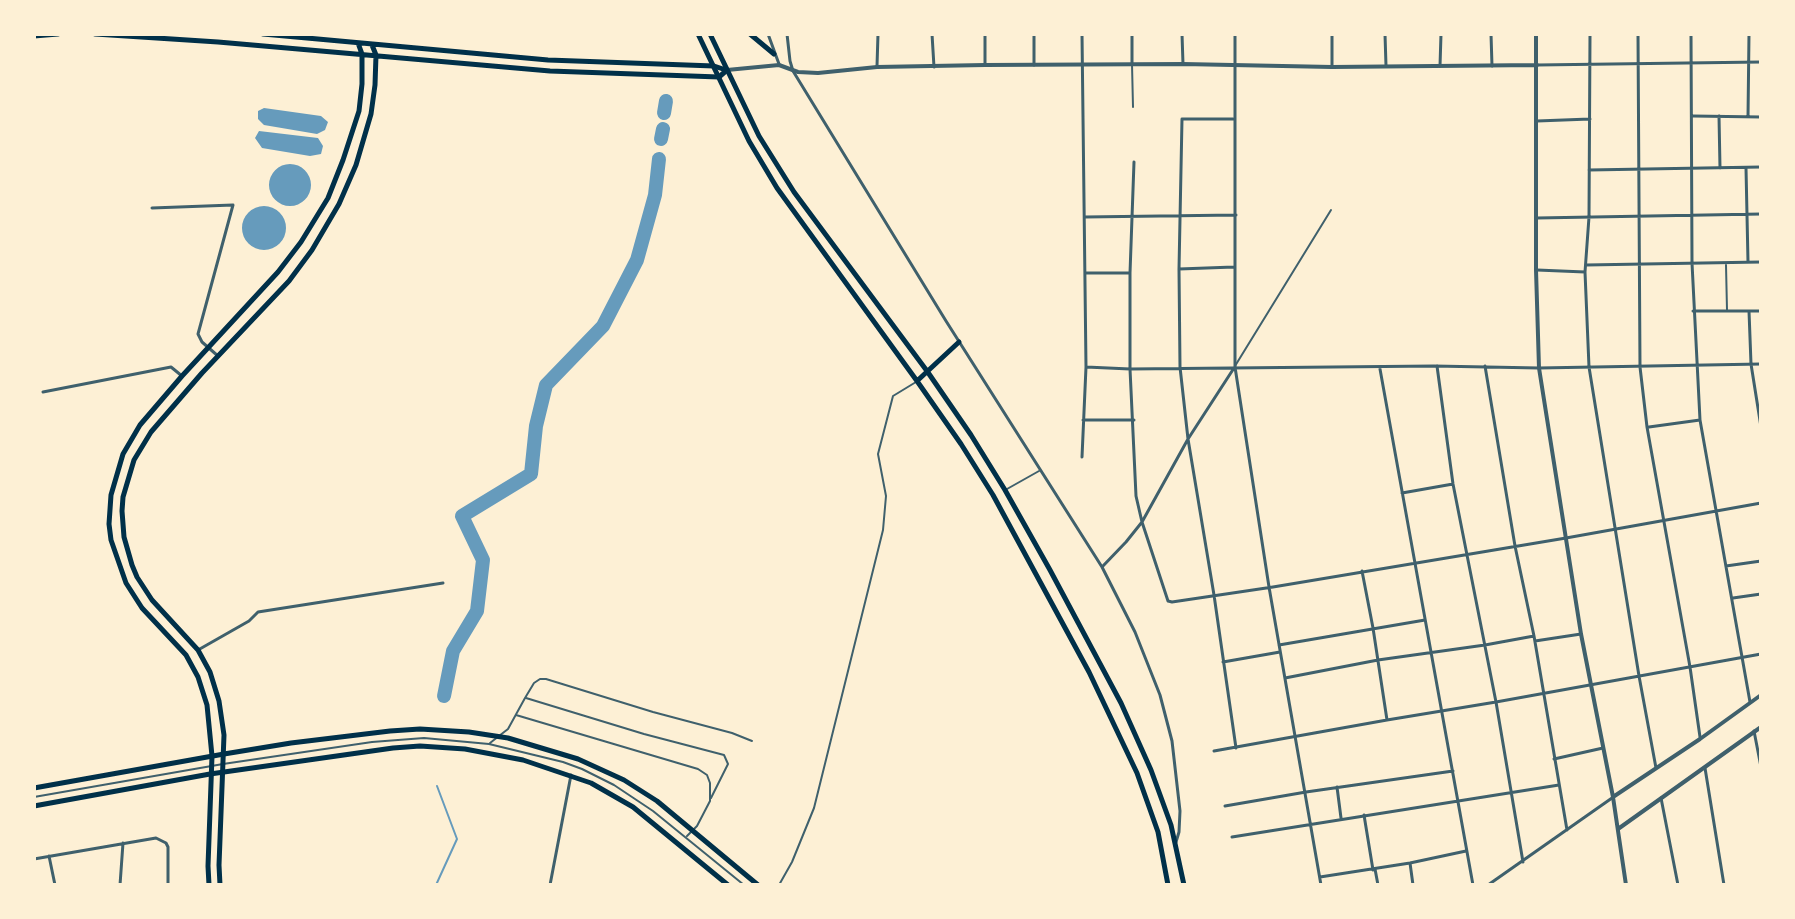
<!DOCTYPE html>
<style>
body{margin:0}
#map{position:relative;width:1795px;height:919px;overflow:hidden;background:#fdf0d5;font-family:"Work Sans",sans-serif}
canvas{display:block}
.frame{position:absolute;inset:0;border:36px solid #fdf0d5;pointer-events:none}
</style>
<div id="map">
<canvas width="1795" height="919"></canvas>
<div class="frame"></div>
</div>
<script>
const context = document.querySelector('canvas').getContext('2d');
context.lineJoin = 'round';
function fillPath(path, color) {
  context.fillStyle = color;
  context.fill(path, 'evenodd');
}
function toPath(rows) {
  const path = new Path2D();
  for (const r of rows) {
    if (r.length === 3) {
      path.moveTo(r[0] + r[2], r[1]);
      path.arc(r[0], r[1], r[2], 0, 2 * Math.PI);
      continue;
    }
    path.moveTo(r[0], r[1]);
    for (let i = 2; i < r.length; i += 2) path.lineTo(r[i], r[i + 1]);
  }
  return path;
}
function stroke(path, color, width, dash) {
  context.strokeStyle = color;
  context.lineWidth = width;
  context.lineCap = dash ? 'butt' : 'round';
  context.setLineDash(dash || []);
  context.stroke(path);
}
fillPath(toPath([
 [264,108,321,116,328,122,325,130,317,134,264,125,258,119,258,111],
 [259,131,318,138,323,146,321,154,310,156,262,148,255,138],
 [290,185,21],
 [264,228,22]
]), '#669bbc');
stroke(toPath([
 [436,885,457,839,437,786]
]), '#669bbc', 2);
stroke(toPath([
 [664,113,666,101],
 [661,139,663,129],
 [444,696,453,651,477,611,483,560,462,516,531,474,536,426,546,385,603,326,637,260,655,195,659,159]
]), '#669bbc', 14);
stroke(toPath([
 [1132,64,1133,107],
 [1726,265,1727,310],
 [1235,366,1331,210],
 [1007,489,1039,471],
 [526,698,644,734,724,755,728,764,711,798],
 [516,715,698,769,707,775,710,783,710,801,697,826,687,836],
 [490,743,508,729,525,698,534,683,540,679,546,679,653,712,732,733,752,741],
 [34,797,223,764,372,742,424,738,489,744,563,762,582,769,614,785,653,811,744,885],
 [779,885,792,862,814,808,883,530,886,496,878,454,893,396,916,382]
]), '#3f606c', 2);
stroke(toPath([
 [768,34,779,64],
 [787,34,790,61,793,71,946,321,1102,567,1135,632,1160,695,1172,741,1180,811,1179,832,1176,842],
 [932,34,934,67],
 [985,34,985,65],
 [1034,34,1034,65],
 [1132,34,1132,64],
 [1182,34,1183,64],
 [1235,34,1235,367,1269,587,1321,885],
 [1332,34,1332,66],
 [1385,34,1386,66],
 [1491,34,1492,66],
 [1590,34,1589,217,1585,272,1589,367,1639,676,1656,768],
 [1638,34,1640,367,1647,427,1690,667,1700,737],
 [1691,34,1692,263,1700,420,1750,702],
 [1537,65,1761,62],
 [877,66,878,34],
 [1440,66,1441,34],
 [1693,116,1761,117],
 [1719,116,1720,168],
 [1748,117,1749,34],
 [1233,119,1182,119,1179,269,1180,367,1188,439,1214,595,1236,748],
 [1537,121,1590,119],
 [1134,162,1130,273,1130,369,1136,496,1142,522,1168,601,1172,602,1273,587,1566,538,1761,503],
 [1746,168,1748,262],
 [1589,170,1761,167],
 [152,208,233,205,198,334,202,342,218,356],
 [1085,217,1236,215],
 [1537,218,1761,214],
 [1586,265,1761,262],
 [1179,269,1234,267],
 [1537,270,1585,272],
 [1085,273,1130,273],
 [1693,311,1761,311],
 [1749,311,1751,364,1761,427],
 [1437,366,1453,484,1496,702,1523,862],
 [1485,366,1515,546,1534,636,1567,830],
 [1086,367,1130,369,1434,366,1539,368,1761,364],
 [1380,369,1473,885],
 [43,392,171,367,182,376],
 [1083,420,1134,420],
 [1649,427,1700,420],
 [1082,457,1086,367,1082,34],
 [1402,493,1453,484],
 [1726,566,1761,561],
 [1102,567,1126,542,1142,522,1188,439,1234,368],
 [1362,571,1373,628,1387,720],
 [1733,598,1761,594],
 [1535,641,1581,634],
 [1279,645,1425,620],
 [198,650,249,621,258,612,443,583],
 [1223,662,1280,652],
 [1285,678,1378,660,1485,645,1534,636],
 [1754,731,1761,767],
 [1214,751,1387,720,1496,702,1761,654],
 [1554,759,1603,748],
 [1705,768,1724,885],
 [1337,787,1341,818],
 [1661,798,1678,885],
 [1225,806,1306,792,1453,771],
 [1364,815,1373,870],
 [1232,837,1559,785],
 [49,856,55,885],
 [34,859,156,838,166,843,168,847,168,885],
 [1410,863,1413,885],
 [1375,869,1378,885],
 [1320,877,1410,863,1466,851],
 [120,885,123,843],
 [550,885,571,775],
 [1488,885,1612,798]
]), '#3f606c', 3);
stroke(toPath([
 [1536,34,1536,270,1539,368,1581,634,1613,797,1626,885],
 [727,70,779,65,798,72,818,73,877,67,985,65,1183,64,1332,67,1537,65],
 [1613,797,1700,739,1761,695],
 [1618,829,1761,727]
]), '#3f606c', 4);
stroke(toPath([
 [95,34,218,42,550,71,719,77,727,70],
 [263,34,548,60,714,66,726,70],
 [34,36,58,34],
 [209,885,208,866,212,756,207,705,198,677,186,655,142,608,126,583,111,540,109,524,111,495,123,454,140,425,182,376,278,272,301,242,328,198,343,160,359,111,362,84,362,54,358,43],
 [220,885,219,865,224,735,219,701,210,672,198,650,152,600,137,577,132,565,124,537,122,511,123,497,134,460,151,432,202,373,289,281,312,250,339,204,356,165,371,114,375,85,376,55,372,45]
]), '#003049', 5);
stroke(toPath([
 [698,34,749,141,777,188,917,381,961,444,993,495,1089,672,1137,773,1158,832,1168,885],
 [710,34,759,136,794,192,927,371,971,435,1005,490,1050,570,1121,703,1151,770,1171,825,1184,885],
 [750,34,774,54],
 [917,381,959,342],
 [34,788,224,754,291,743,390,731,420,729,469,732,508,738,578,759,624,780,657,801,758,885],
 [34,806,210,774,393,748,420,746,465,749,523,760,591,783,633,807,728,885]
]), '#003049', 5);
</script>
